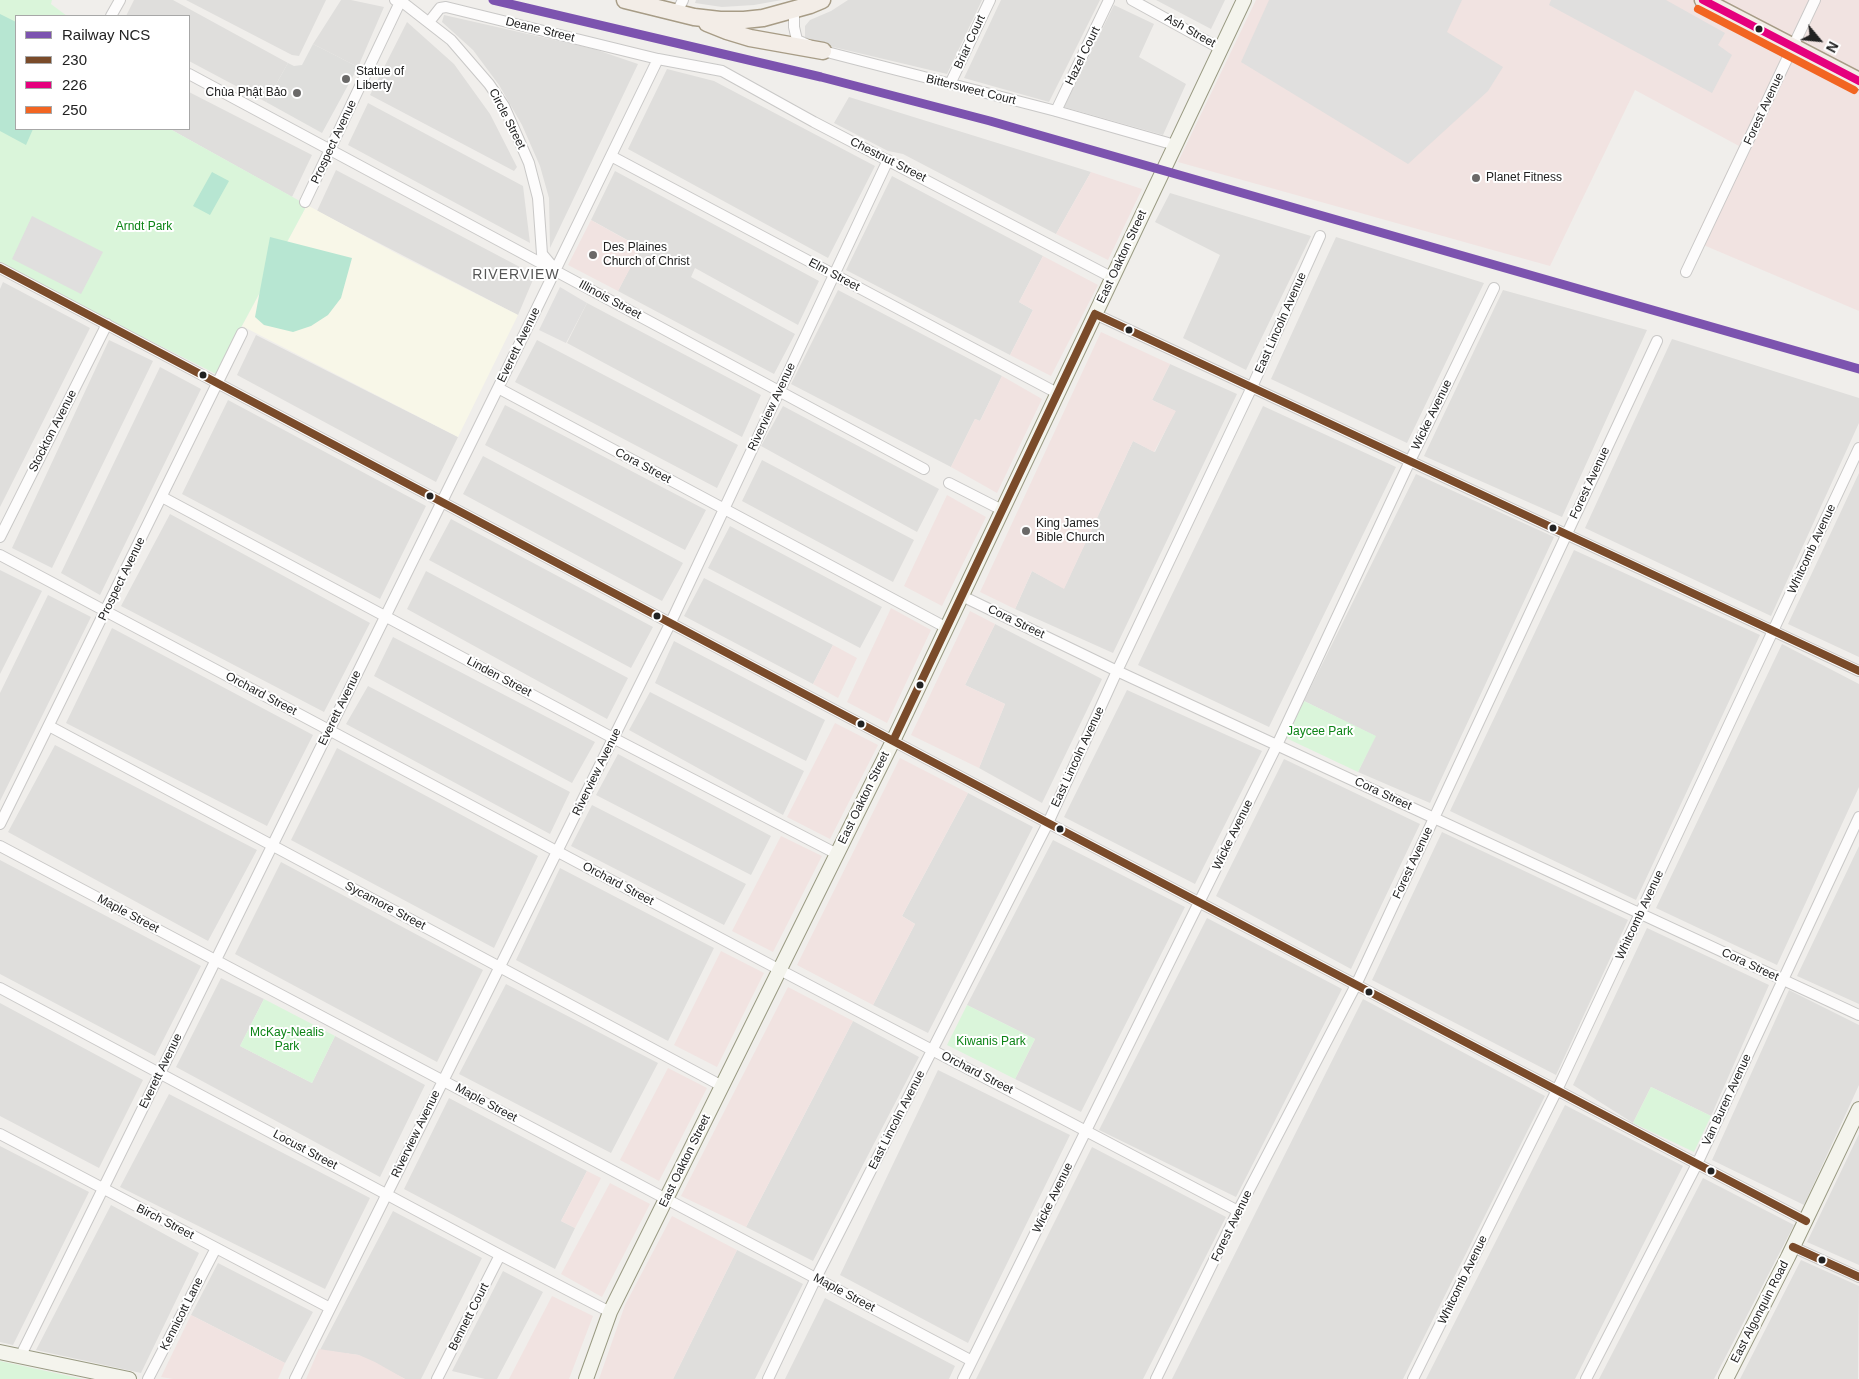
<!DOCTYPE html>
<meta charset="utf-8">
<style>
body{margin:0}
#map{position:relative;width:1859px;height:1379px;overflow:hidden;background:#f0eeeb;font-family:Arial,sans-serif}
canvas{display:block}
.legend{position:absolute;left:15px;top:15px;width:175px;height:115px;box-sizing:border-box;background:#fff;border:1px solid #a7a7a7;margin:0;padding:6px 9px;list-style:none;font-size:15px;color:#222}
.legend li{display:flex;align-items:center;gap:10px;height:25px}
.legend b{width:25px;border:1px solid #a7a7a7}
.north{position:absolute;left:1794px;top:15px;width:50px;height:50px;-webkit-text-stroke:4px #fff;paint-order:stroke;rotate:118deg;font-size:14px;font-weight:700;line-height:20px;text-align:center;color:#222}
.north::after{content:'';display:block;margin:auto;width:18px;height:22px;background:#222;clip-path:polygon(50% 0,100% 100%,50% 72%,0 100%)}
</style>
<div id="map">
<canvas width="1859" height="1379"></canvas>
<ul class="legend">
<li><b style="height:6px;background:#7c53af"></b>Railway NCS</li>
<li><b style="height:6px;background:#7a4b2a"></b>230</li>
<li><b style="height:6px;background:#e5007d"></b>226</li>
<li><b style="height:6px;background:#f26522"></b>250</li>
</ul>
<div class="north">N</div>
</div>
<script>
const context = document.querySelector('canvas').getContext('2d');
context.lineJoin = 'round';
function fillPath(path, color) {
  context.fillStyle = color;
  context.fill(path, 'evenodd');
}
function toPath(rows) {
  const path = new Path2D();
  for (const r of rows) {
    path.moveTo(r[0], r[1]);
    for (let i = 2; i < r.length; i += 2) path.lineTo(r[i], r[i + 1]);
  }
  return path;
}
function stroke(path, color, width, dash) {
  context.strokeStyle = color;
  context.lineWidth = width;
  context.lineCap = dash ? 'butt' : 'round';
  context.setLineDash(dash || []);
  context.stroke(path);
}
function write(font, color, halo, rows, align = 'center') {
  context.font = font + ' Arial,sans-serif';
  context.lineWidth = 4;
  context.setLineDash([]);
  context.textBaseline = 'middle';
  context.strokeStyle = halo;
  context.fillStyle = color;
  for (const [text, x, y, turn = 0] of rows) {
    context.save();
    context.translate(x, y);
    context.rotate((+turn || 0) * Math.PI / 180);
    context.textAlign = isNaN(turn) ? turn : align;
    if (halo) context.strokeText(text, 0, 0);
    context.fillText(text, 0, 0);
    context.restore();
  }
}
fillPath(toPath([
 [134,0,173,0,288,63,266,102,189,61,189,16,126,16],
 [186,0,326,0,299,56,292,55],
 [341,0,351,0,384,7,358,67,313,44],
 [696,0,782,0,754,5,722,7,695,3],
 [848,0,982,0,947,74,812,42,805,37,805,26,810,20,831,11],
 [1001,0,1100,0,1049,102,964,78],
 [1156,0,1225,0,1211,29],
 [1114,5,1154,24,1139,57,1186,84,1163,135,1064,107],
 [444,15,594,49,638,64,550,248,549,198,540,166,522,125,499,85,473,50,442,22],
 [407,22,454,64,490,114,517,167,514,171,370,95],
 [667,69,714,81,875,166,828,258,628,149],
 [189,92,312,155,292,197,170,129,189,129],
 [849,97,1091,172,1056,234,903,154,888,151,834,123],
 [368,103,523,186,530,243,348,145],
 [336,170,535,275,518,315,317,211],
 [615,171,819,281,798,325,695,268,691,277,795,334,774,374,618,291,640,247,591,220],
 [892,176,1043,256,1019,302,1033,310,1010,355,846,270],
 [1170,193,1311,236,1246,370,1183,338,1220,255,1155,222],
 [1336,237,1484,283,1407,443,1271,379],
 [3,282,90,328,0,507,0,289],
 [838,290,1002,376,980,421,975,419,951,467,791,384],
 [1503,290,1647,330,1562,517,1424,456],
 [587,303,761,395,742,437,567,343],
 [256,335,458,437,436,482,237,375],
 [1672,339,1859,398,1859,423,1771,616,1585,528],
 [109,340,153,361,52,568,12,548],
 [537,340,738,445,717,488,515,382],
 [1170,364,1237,394,1113,653,1015,609,1032,571,1064,588,1133,441,1155,452,1175,411,1152,400],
 [160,367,201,389,100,595,61,573],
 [228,400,426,506,380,599,182,494],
 [505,405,706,510,685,550,485,445],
 [783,406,939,489,917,532,761,446],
 [1263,406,1396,467,1269,727,1138,665],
 [483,456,683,563,662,601,463,494],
 [762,460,914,540,893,582,742,501],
 [1859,473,1859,657,1788,624],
 [1416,474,1554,537,1430,803,1358,772,1375,736,1304,701],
 [170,514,370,623,324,712,121,606],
 [451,519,653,627,631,668,429,560],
 [730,526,882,607,860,648,708,568],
 [1574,550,1760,635,1636,900,1450,811],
 [0,570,42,591,0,674],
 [426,571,628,678,607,719,407,609],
 [704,578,833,645,813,684,684,616],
 [48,595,91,617,0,801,0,693],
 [995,624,1102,679,1042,803,979,768,1005,704,965,685],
 [112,628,313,735,267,826,66,723],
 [393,637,595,742,572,783,374,676],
 [674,641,825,720,806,761,655,683],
 [1782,644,1859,684,1859,787,1777,965,1656,908],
 [368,686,570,792,550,834,346,724],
 [1127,690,1262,751,1195,884,1064,817],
 [650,692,804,771,783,815,629,730],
 [55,745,257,850,208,941,8,832],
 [337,748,538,856,494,948,291,840],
 [618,754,771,836,751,875,596,795],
 [1284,759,1420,824,1351,969,1216,896],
 [968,793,1033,827,928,1033,873,1005,915,924,902,916],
 [592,805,746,884,724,925,571,846],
 [1442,832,1628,920,1556,1075,1372,980],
 [1053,840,1185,907,1081,1112,1015,1079,1035,1039,967,1005],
 [1859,846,1859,1004,1797,976],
 [0,860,201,966,155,1056,0,974],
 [281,862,483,970,437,1062,235,954],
 [560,868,714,948,668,1041,516,960],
 [1207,918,1342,989,1236,1197,1099,1130],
 [1647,928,1769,985,1711,1116,1651,1087,1633,1123,1573,1085],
 [221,978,264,999,240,1046,312,1083,335,1036,425,1085,380,1177,176,1067],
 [506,984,658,1063,611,1153,459,1074],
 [1789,990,1859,1025,1859,1085,1804,1205,1712,1160],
 [1363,999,1545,1096,1403,1379,1172,1379],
 [0,1003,143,1080,99,1168,0,1116],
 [853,1021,919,1057,813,1261,746,1227],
 [938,1070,1070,1135,968,1343,840,1275],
 [169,1094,370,1198,325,1289,120,1187],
 [449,1098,587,1171,561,1221,575,1228,555,1269,404,1189],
 [1565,1105,1683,1166,1575,1379,1426,1379],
 [1859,1134,1859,1265,1807,1242],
 [0,1146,89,1192,13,1345,0,1342],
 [1092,1147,1226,1217,1143,1379,976,1379],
 [1703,1178,1794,1225,1714,1379,1599,1379],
 [111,1205,199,1253,141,1373,36,1350],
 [393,1211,482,1258,421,1379,405,1379,358,1355,320,1350],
 [737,1250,803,1284,755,1379,673,1379],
 [1801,1260,1859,1286,1858,1379,1740,1379],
 [218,1263,313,1312,285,1363,191,1315],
 [503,1271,543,1292,497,1379,485,1379,452,1371],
 [825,1298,955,1366,949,1379,785,1379]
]), '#dfdedc');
fillPath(toPath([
 [1256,0,1859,0,1859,311,1694,241,1739,146,1635,90,1550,266,1178,162],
 [1091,172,1142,189,1108,260,1056,234],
 [591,220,641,248,618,291,568,265],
 [1043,256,1098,285,1051,376,1010,355,1033,310,1019,302],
 [1101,332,1170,364,1152,400,1176,411,1154,452,1133,441,1064,589,1032,571,1015,609,980,592],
 [1002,376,1042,399,997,493,951,467,975,419,980,421],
 [947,495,986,517,942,606,904,586],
 [891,608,931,630,887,723,847,702],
 [970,611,995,624,965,685,1005,704,979,768,911,735],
 [833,645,857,658,838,698,813,684],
 [835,723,878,745,830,839,787,817],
 [900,758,968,793,902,916,915,924,873,1005,797,965],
 [781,836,822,856,773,952,732,931],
 [721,951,764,973,717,1067,674,1045],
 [788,987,853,1021,746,1227,681,1196],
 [668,1068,707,1088,659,1181,620,1160],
 [587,1171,601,1178,575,1228,561,1221],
 [610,1183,650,1204,602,1297,561,1274],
 [672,1216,737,1250,673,1379,599,1379,625,1305],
 [552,1296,593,1316,569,1379,509,1379],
 [191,1315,285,1363,278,1379,173,1379,161,1377],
 [319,1349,359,1355,375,1362,405,1379,306,1379]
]), '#f1e3e1');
fillPath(toPath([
 [307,205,403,257,518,315,458,437,242,326]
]), '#f8f7e8');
fillPath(toPath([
 [313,44,358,67,322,133,266,102,288,63,294,66,302,65]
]), '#dededc');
fillPath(toPath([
 [0,0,52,0,51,4,67,16,16,16,16,129,170,129,307,205,216,374,0,265],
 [1304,701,1376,736,1358,772,1286,738],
 [264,999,335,1036,312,1083,240,1046],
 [967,1005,1035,1039,1015,1079,947,1045],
 [1651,1087,1711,1116,1694,1152,1633,1123],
 [0,1361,14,1364,83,1379,0,1379]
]), '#daf5da');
fillPath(toPath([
 [0,14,16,22,16,129,33,129,26,145,0,131],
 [212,172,229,181,210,215,193,206],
 [270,237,352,258,341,298,328,315,311,326,293,332,264,325,255,317]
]), '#b7e6d2');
fillPath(toPath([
 [1269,0,1462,0,1447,32,1503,67,1488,91,1408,164,1241,62],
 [1551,0,1666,0,1725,33,1718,45,1732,55,1712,93,1549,5],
 [32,216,103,252,81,294,12,259],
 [560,287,587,303,566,343,539,330]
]), '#e0dfde');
const street = toPath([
 [395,0,401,1,451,40,489,84,504,106,529,163,538,198,542,254,553,267],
 [1132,0,1221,49],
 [794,10,794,27,797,40,823,51,1056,111,1175,145],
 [677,12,683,0],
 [111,16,120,0],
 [429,22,440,8,446,7,658,59,722,71,814,122,1113,278],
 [189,74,924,469],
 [950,84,990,0],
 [1056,111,1109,0],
 [611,156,1057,393],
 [305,202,401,0],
 [0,268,1048,823,1806,1221],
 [1686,272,1815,0],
 [1095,314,1859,671],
 [498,388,947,628],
 [949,483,1002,510],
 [162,497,613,738,837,854],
 [0,537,107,324],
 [0,555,780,970,1238,1211],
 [962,596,1117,671,1859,1015],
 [49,726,722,1086],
 [0,824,242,333],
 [0,846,972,1361],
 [0,988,500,1255,610,1312],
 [0,1134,330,1308],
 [1793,1247,1859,1277],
 [20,1357,498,388,658,59],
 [148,1379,216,1248],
 [295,1379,671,622,888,160],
 [437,1379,500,1255],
 [768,1379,816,1278,1048,823,1117,671,1252,387,1320,236],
 [963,1379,1277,745,1410,461,1494,288],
 [1156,1379,1238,1211,1356,985,1657,341],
 [1413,1379,1557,1090,1859,448],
 [1586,1379,1697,1164,1859,817]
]);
const secondary = toPath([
 [0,1352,129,1379],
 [586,1379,610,1312,893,741,1244,0],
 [1726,1379,1788,1257,1859,1109]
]);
const primary = toPath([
 [625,0,694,17,720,20,744,20,763,18,810,5,822,0],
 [1703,0,1859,81],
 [707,23,727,31,750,38,823,51]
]);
stroke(street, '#c9c8c7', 12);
stroke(secondary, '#999a82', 16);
stroke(primary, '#a79c86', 19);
stroke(street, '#fdfcfc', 10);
stroke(secondary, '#f4f4ed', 14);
stroke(primary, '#f3ede7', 16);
stroke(toPath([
 [0,268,1048,823,1806,1221],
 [1095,314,1859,671],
 [893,741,1095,314],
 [1793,1247,1859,1277]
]), '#7a4b2a', 8);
stroke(toPath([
 [1703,0,1859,81]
]), '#e5007d', 8);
stroke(toPath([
 [1698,9,1854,90]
]), '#f26522', 8);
stroke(toPath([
 [493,0,821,77,990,121,1859,369]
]), '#7c53af', 9);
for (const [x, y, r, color] of [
 [1759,29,4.5,"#222"],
 [346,79,5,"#6a6968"],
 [297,93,5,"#6a6968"],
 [1476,178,5,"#6a6968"],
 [593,255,5,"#6a6968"],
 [1129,330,4.5,"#222"],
 [203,375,4.5,"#222"],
 [430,496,4.5,"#222"],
 [1553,528,4.5,"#222"],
 [1026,531,5,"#6a6968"],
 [657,616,4.5,"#222"],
 [920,685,4.5,"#222"],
 [861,724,4.5,"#222"],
 [1060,829,4.5,"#222"],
 [1369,992,4.5,"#222"],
 [1711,1171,4.5,"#222"],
 [1822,1260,4.5,"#222"]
]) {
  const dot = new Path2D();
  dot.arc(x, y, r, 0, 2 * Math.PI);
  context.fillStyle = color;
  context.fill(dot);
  stroke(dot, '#fff', 2);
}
write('12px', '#222', '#fff', [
 ["Deane Street",540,30,14],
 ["Ash Street",1190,31,29],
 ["Briar Court",970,42,-65],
 ["Hazel Court",1083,56,-64],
 ["Bittersweet Court",971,90,14],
 ["Forest Avenue",1764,109,-65],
 ["Circle Street",507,119,63],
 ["Prospect Avenue",334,142,-65],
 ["Chestnut Street",888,160,27],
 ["East Oakton Street",1122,257,-65],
 ["Elm Street",834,275,28],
 ["Illinois Street",610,300,28],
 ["East Lincoln Avenue",1281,323,-66],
 ["Everett Avenue",519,345,-64],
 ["Riverview Avenue",772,407,-65],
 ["Wicke Avenue",1432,415,-64],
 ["Stockton Avenue",53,431,-63],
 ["Cora Street",643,466,28],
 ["Forest Avenue",1590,483,-65],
 ["Whitcomb Avenue",1812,549,-65],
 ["Prospect Avenue",122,579,-64],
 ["Cora Street",1016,622,26],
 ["Linden Street",499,677,28],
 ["Orchard Street",261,694,28],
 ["Everett Avenue",340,708,-64],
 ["East Lincoln Avenue",1078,757,-65],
 ["Riverview Avenue",597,772,-64],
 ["Cora Street",1383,794,25],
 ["East Oakton Street",864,798,-64],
 ["Wicke Avenue",1233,835,-64],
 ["Forest Avenue",1413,863,-65],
 ["Orchard Street",618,884,28],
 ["Sycamore Street",385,906,28],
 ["Maple Street",128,914,28],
 ["Whitcomb Avenue",1640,915,-65],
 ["Cora Street",1750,965,25],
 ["Everett Avenue",161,1071,-64],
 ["Orchard Street",977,1073,27],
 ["Van Buren Avenue",1727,1100,-65],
 ["Maple Street",486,1103,28],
 ["East Lincoln Avenue",897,1120,-63],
 ["Riverview Avenue",416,1134,-64],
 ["Locust Street",305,1150,28],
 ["East Oakton Street",685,1161,-64],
 ["Wicke Avenue",1053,1198,-64],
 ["Birch Street",165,1222,27],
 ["Forest Avenue",1232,1226,-64],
 ["Whitcomb Avenue",1463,1280,-64],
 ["Maple Street",844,1293,28],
 ["East Algonquin Road",1760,1312,-63],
 ["Kennicott Lane",182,1314,-63],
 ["Bennett Court",469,1317,-63]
]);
write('12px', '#222', '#fff', [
 ["Statue of",356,72],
 ["Liberty",356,86],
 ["Chùa Phật Bảo",287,93,"right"],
 ["Planet Fitness",1486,178],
 ["Des Plaines",603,248],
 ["Church of Christ",603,262],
 ["King James",1036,524],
 ["Bible Church",1036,538]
], 'left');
write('12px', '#0c8416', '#fff', [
 ["Arndt Park",144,227],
 ["Jaycee Park",1320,732],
 ["McKay-Nealis",287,1033],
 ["Park",287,1047],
 ["Kiwanis Park",991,1042]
]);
context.letterSpacing = '1px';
write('14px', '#555', '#fff', [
 ["RIVERVIEW",516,275]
]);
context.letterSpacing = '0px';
</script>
